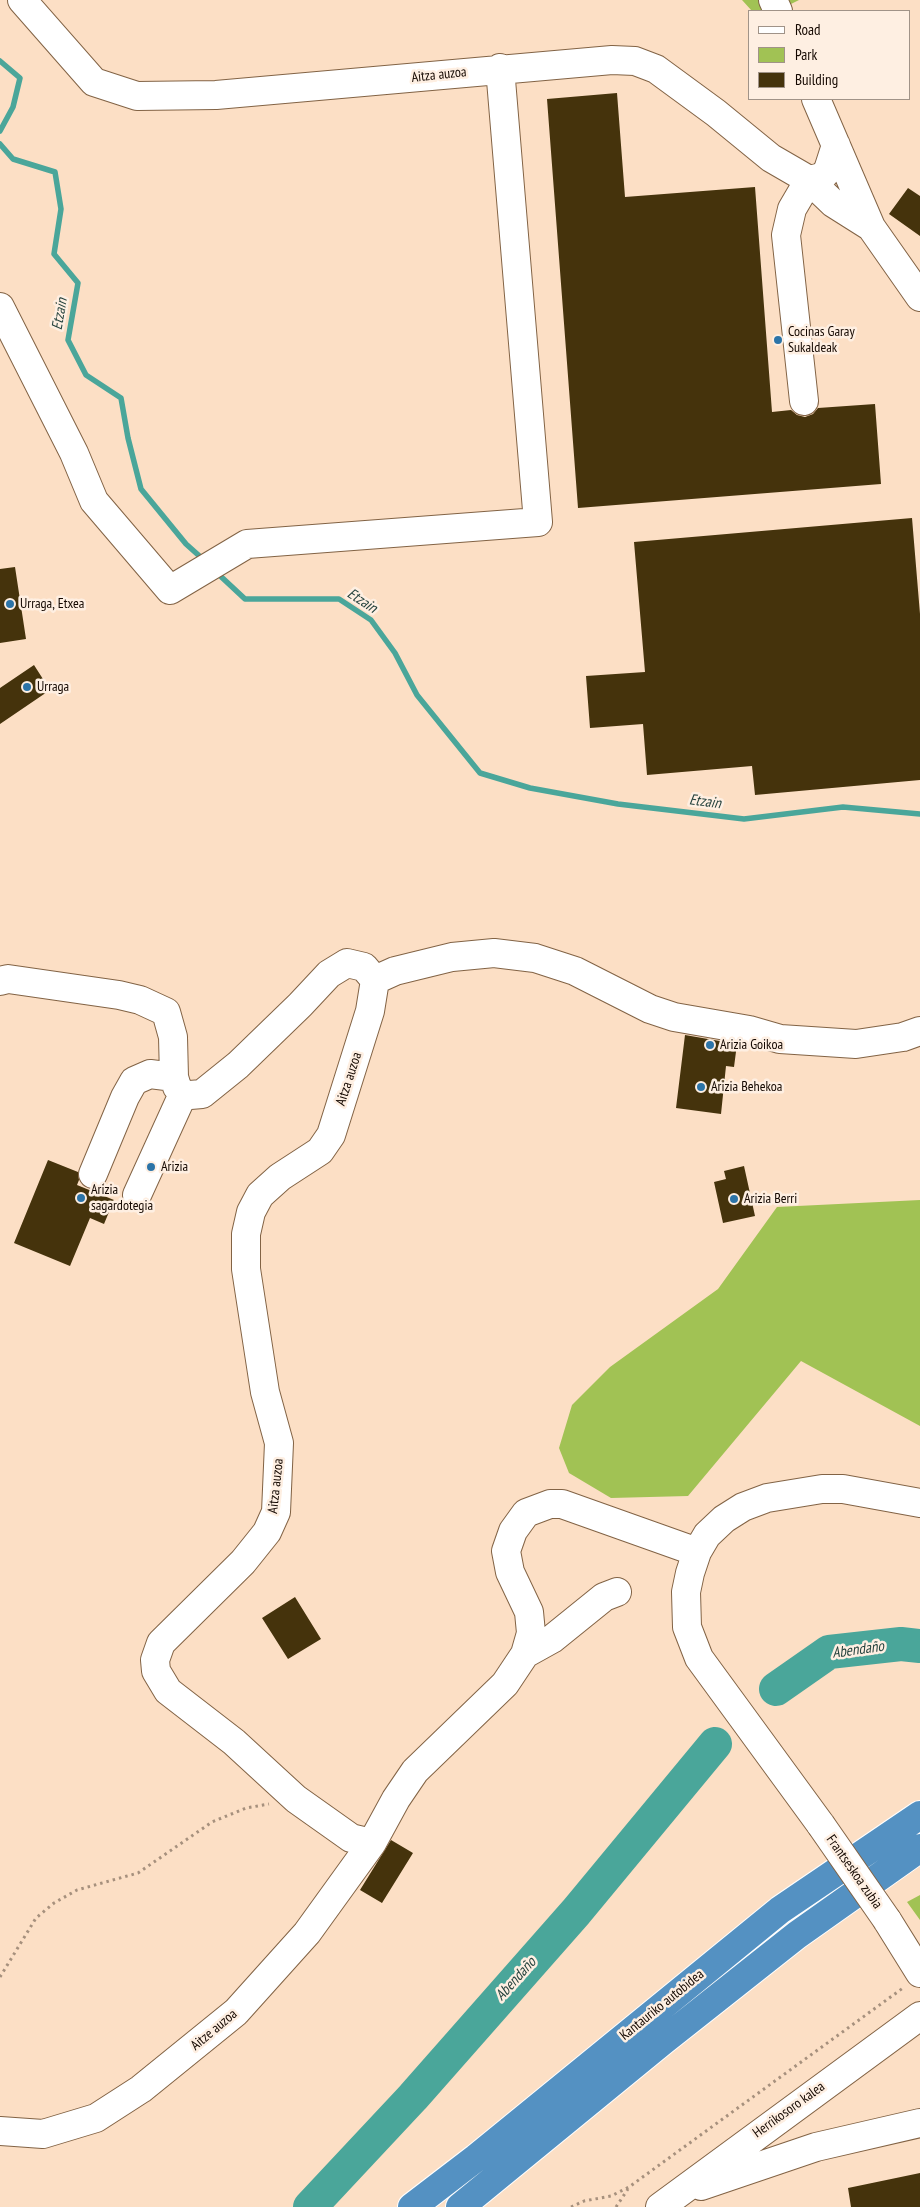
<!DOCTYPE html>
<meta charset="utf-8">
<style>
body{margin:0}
#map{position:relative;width:920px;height:2207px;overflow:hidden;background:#fcdfc5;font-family:"PT Sans Narrow",sans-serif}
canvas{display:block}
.legend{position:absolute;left:748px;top:10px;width:162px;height:90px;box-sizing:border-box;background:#feefe2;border:1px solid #a09388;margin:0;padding:6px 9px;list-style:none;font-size:15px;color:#140801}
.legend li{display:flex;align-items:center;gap:10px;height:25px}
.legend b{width:25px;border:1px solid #a09388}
</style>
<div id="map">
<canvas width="920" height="2207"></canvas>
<ul class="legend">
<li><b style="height:6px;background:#fff"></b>Road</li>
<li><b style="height:14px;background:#a1c254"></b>Park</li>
<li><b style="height:14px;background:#45330c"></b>Building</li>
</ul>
</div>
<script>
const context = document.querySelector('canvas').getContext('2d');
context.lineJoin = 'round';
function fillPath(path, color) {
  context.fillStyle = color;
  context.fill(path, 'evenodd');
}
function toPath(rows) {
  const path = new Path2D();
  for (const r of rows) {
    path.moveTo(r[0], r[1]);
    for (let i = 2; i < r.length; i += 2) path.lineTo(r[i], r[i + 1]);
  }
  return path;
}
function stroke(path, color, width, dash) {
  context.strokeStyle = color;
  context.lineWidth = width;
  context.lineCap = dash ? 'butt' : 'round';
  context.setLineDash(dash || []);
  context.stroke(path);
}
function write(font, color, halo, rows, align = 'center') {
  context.font = font + ' "PT Sans Narrow",sans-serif';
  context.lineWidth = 5;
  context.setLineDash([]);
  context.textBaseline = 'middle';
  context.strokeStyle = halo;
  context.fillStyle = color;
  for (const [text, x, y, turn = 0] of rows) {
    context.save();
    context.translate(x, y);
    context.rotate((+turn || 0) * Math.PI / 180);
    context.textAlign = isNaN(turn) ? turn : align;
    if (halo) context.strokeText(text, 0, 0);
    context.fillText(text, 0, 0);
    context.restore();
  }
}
fillPath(toPath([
 [742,0,799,0,777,11,752,11],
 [920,1200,920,1426,801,1361,688,1496,611,1498,569,1473,559,1448,572,1405,610,1367,718,1289,777,1207],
 [920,1895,920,1920,907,1902]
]), '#a1c254');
stroke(toPath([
 [0,61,20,78,13,107,0,131],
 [0,144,13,159,55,172,61,209,54,254,78,283,68,340,86,375,121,398,128,438,141,489,186,544,205,561],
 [215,571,245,599,339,599,371,620,395,653,417,695,480,773,530,788,618,804,744,819,843,807,920,814]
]), '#4aa69a', 5.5);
stroke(toPath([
 [776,1689,829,1652,901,1644,920,1646],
 [310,2207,413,2097,576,1912,715,1744]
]), '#4aa69a', 34);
fillPath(toPath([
 [617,93,625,197,755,187,772,412,791,410,797,415,805,417,813,414,818,408,875,404,881,484,578,508,547,99],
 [908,188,920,196,920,236,889,214],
 [912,518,920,614,920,780,755,795,752,766,647,775,643,724,590,728,586,676,645,672,634,542],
 [15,567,26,639,0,643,0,569],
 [34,665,50,690,0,724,0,688],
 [685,1035,737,1044,734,1067,726,1066,721,1114,676,1108],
 [48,1160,78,1172,79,1180,77,1185,114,1200,104,1224,90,1218,70,1266,14,1243],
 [744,1166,755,1216,723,1223,714,1182,726,1179,724,1171],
 [295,1597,321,1639,288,1659,262,1618],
 [391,1840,413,1853,382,1903,360,1890],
 [920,2173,920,2207,851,2207,848,2188]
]), '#45330c');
const minor = toPath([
 [22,0,94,82,137,96,216,95,612,60,635,61,656,69,716,113,771,158,809,180,822,177,828,170,836,145],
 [773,0,778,11],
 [816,99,871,227,920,297],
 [0,307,74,453,94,501,170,590,247,544,538,522,500,68],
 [804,401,786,235,792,209,809,180,833,203,871,227],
 [375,980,395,971,452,957,494,953,535,958,575,971,650,1009,674,1017,749,1030,780,1039,856,1044,903,1037,920,1031],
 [0,981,8,979,119,995,140,1000,166,1012,173,1037,174,1077,177,1087,183,1094,190,1095,202,1094,238,1065,300,1005,329,974,347,963,364,967,375,980,370,1011,331,1135,320,1151,280,1177,260,1195,251,1212,246,1234,246,1269,265,1392,279,1443,276,1512,267,1532,243,1562,161,1643,155,1660,156,1671,168,1691,234,1742,296,1799,351,1838,372,1843,396,1799,415,1771,505,1684,525,1654,531,1633,529,1612,510,1572,506,1551,513,1531,526,1513,550,1504,562,1504,697,1552],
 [93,1174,125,1097,134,1081,150,1074,174,1077],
 [137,1195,183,1094],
 [525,1654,552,1639,604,1597,617,1592],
 [821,1825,699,1658,687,1627,686,1592,690,1573,697,1552,707,1535,724,1519,743,1507,767,1498,822,1489,843,1489,920,1503],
 [887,1920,920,1973],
 [0,2131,43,2134,96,2118,141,2089,236,2012,307,1933,372,1843],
 [701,2186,816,2147,920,2123],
 [660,2207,920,2016]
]);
const highway = toPath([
 [412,2207,476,2158,780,1910,920,1815],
 [460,2207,663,2041,797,1935,920,1848]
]);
stroke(minor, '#826345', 30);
stroke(highway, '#fff', 30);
stroke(toPath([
 [0,1977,36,1918,54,1903,77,1890,138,1873,212,1822,246,1808,269,1804],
 [571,2207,584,2201,611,2196,629,2187,903,1988],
 [616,2207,628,2189]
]), '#a6907d', 3, [2.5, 4]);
stroke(minor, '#fff', 28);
stroke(highway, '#5491c2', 28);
const minorBridge = toPath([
 [821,1825,887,1920]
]);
stroke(minorBridge, '#826345', 30, []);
stroke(minorBridge, '#fff', 28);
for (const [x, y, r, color] of [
 [778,340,5,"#2c74a8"],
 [10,604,5,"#2c74a8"],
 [27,687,5,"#2c74a8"],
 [710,1045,5,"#2c74a8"],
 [701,1087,5,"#2c74a8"],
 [151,1167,5,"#2c74a8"],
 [81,1198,5,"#2c74a8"],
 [734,1199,5,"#2c74a8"]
]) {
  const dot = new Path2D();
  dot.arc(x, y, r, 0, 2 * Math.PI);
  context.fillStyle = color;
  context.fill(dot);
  stroke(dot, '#feefe2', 2);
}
write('14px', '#140801', '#feefe2', [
 ["Aitza auzoa",439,75,-6],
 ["Aitza auzoa",349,1079,-72],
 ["Aitza auzoa",276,1486,-84],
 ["Frantseskoa zubia",854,1872,55],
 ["Kantauriko autobidea",662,2005,-39],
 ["Aitze auzoa",214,2030,-40],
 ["Herrikosoro kalea",789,2110,-36]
]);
write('14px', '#140801', '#feefe2', [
 ["Cocinas Garay",788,332],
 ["Sukaldeak",788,348],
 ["Urraga, Etxea",20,604],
 ["Urraga",37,687],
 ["Arizia Goikoa",720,1045],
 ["Arizia Behekoa",711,1087],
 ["Arizia",161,1167],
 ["Arizia",91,1190],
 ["sagardotegia",91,1206],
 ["Arizia Berri",744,1199]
], 'left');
write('italic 15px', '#25423d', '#feefe2', [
 ["Etzain",60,314,-80],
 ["Etzain",362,601,33],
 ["Etzain",705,802,7],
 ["Abendaño",858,1650,-8],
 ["Abendaño",516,1979,-48]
]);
</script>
